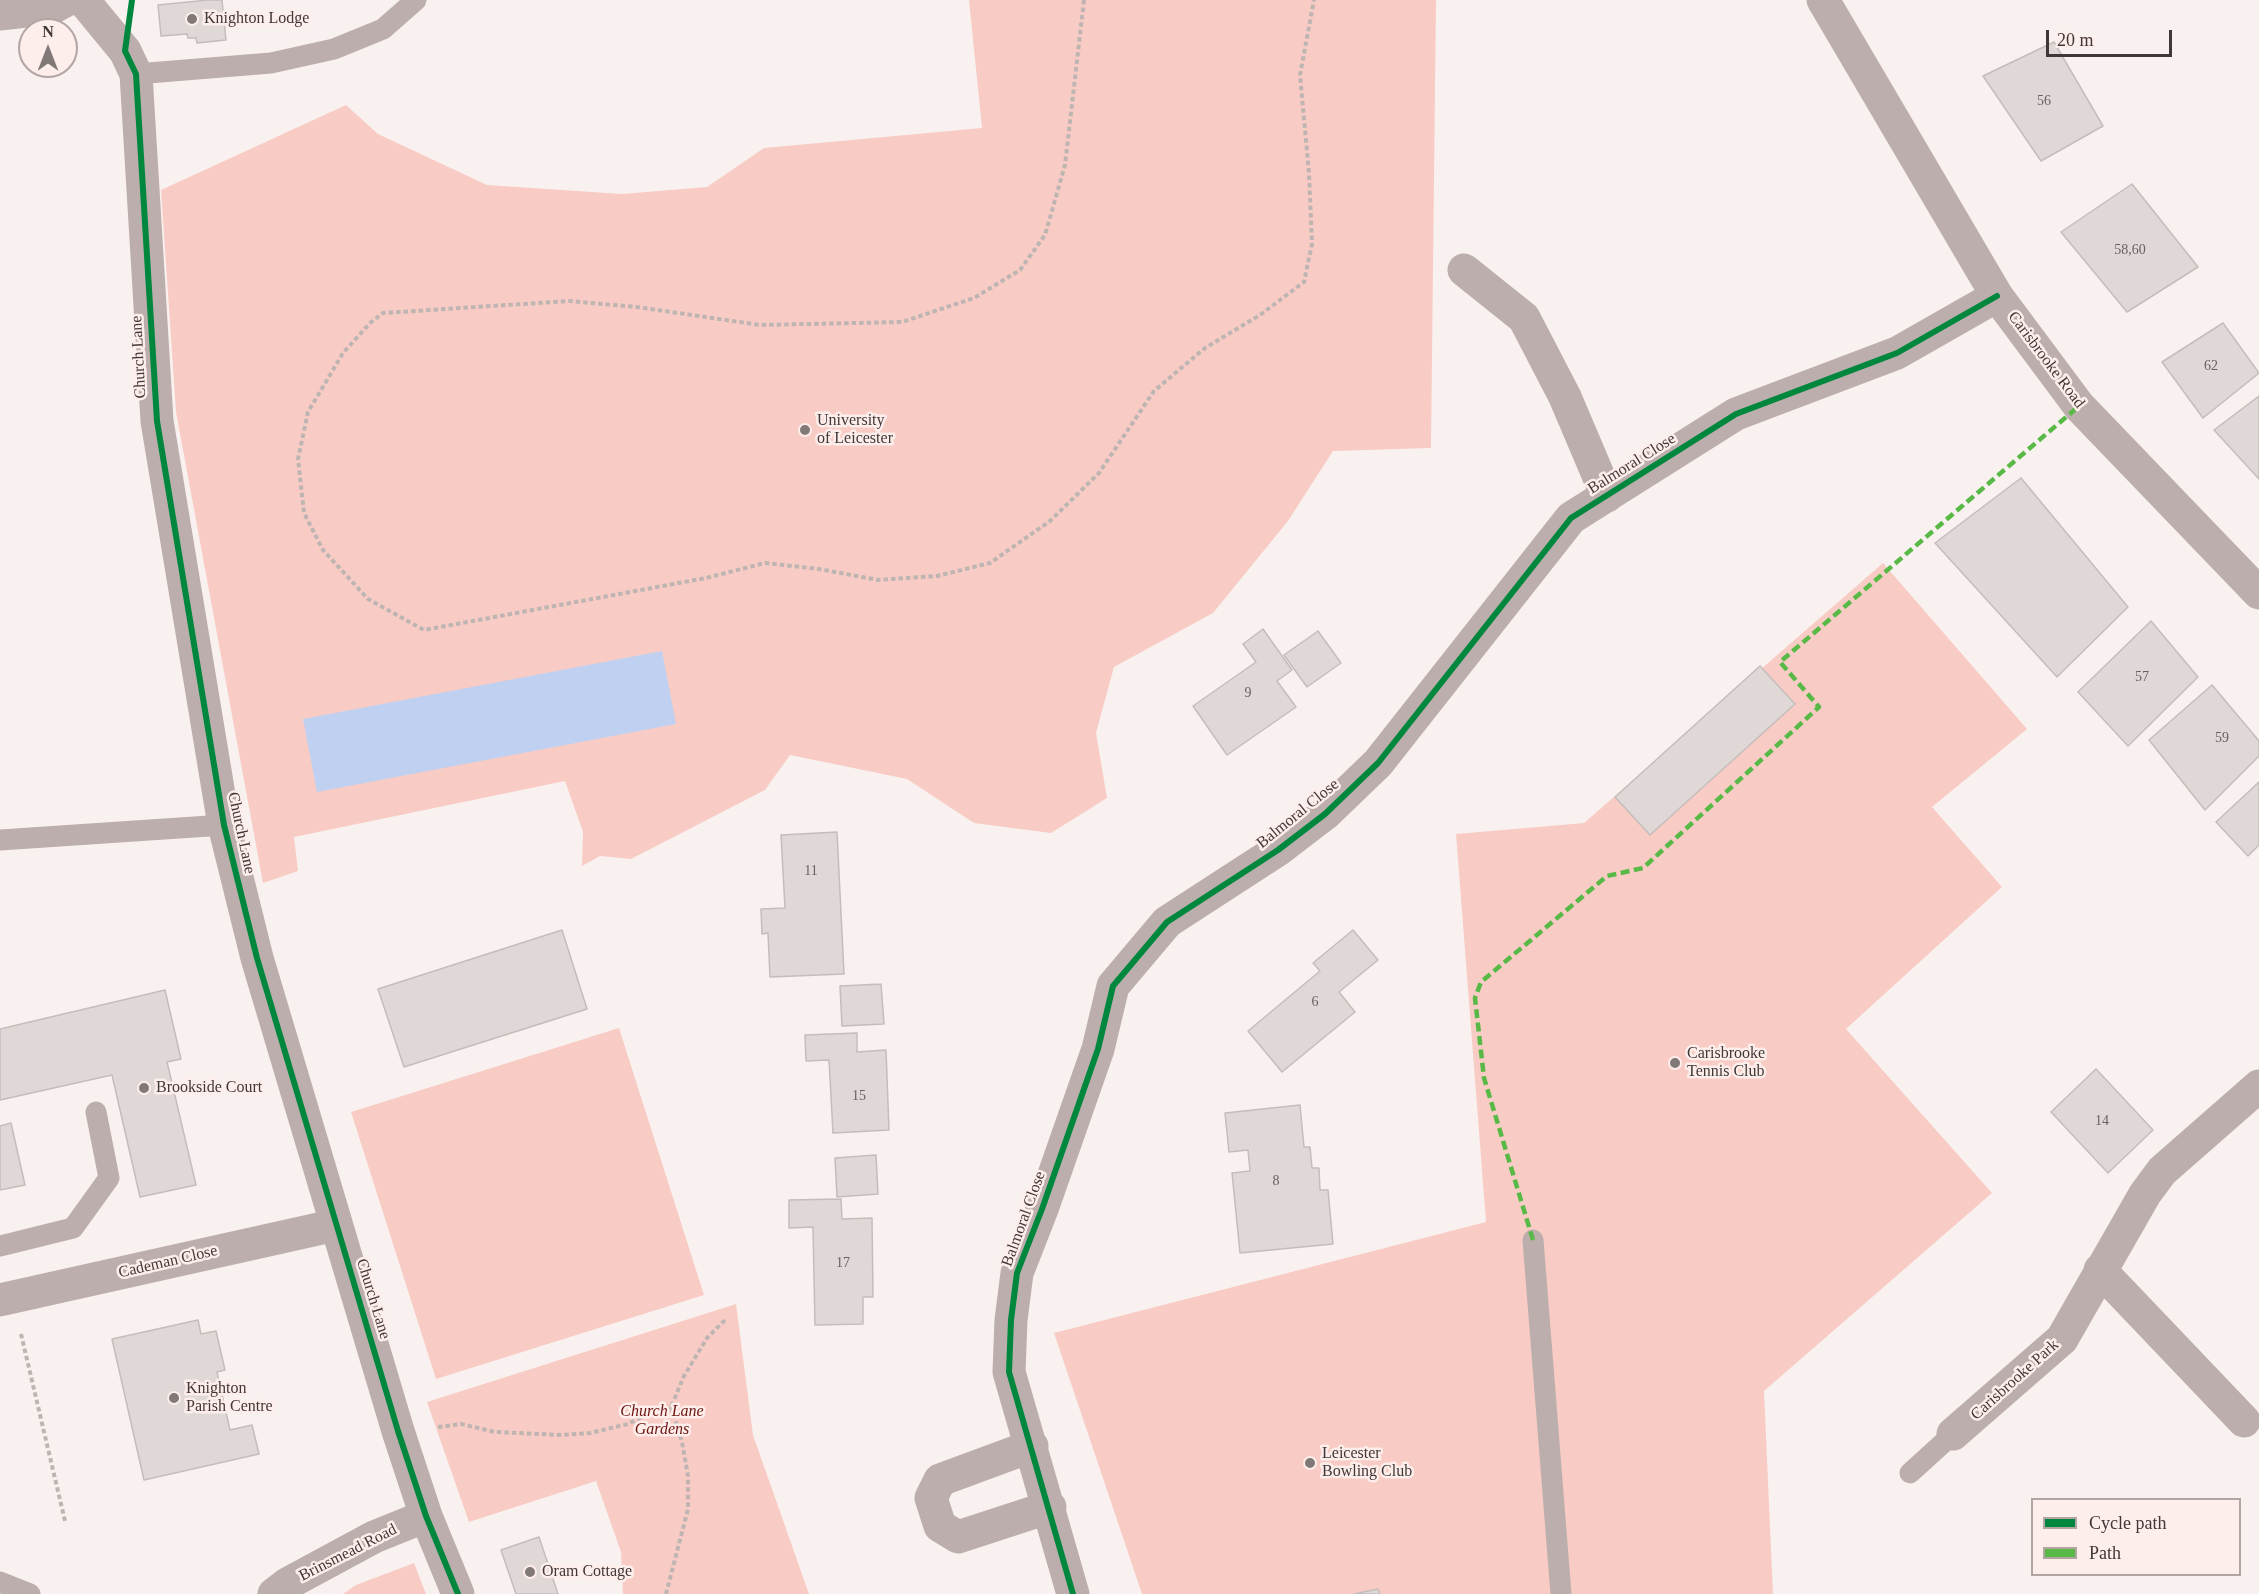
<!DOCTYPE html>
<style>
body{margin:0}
#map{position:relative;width:2259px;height:1594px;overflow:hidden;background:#f9f1ef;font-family:Georgia,serif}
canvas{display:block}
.legend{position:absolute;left:2031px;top:1498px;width:210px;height:78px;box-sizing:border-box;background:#fdeeeb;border:2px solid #b1a5a3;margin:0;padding:8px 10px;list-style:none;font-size:18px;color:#403837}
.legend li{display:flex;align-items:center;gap:12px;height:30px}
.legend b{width:30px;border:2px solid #b1a5a3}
.north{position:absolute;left:18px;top:18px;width:60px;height:60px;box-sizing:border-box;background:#fdeeeb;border:2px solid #b1a5a3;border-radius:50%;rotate:0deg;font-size:16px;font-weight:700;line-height:24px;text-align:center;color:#403837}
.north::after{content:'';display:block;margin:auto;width:21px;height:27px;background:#817977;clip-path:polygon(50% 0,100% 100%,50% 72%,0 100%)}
.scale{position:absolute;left:2046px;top:30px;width:126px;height:27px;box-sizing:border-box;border:3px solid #403837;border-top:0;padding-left:8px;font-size:18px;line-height:21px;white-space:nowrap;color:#403837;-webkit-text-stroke:4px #fdeeeb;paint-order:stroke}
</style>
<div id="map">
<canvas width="2259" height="1594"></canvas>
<ul class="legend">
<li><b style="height:8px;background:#00873e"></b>Cycle path</li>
<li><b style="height:8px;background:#58b947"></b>Path</li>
</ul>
<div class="north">N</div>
<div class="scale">20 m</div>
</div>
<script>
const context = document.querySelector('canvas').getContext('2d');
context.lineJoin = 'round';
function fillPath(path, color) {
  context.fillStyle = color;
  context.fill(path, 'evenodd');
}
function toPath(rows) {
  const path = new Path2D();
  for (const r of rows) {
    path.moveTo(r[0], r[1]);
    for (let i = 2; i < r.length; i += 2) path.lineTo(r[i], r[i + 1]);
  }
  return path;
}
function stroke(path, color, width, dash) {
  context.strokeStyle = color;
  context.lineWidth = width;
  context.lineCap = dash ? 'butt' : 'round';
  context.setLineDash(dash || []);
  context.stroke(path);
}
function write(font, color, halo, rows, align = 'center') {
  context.font = font + ' Georgia,serif';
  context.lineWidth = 5;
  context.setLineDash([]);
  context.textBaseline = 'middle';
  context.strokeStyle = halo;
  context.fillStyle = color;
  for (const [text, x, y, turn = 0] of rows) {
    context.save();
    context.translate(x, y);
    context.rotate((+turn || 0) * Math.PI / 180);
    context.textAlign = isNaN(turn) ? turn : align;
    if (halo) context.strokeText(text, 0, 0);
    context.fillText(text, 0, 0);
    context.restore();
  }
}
fillPath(toPath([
 [969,0,1436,0,1431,448,1333,451,1288,521,1213,613,1114,667,1096,733,1107,798,1051,833,974,823,907,779,790,755,765,790,631,859,600,856,582,866,583,832,565,781,294,837,298,871,263,883,176,412,161,190,346,105,378,134,487,185,622,194,707,187,764,148,982,128],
 [1883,563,2027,729,1932,807,2002,887,1846,1029,1992,1193,1764,1391,1773,1594,1142,1594,1054,1333,1486,1222,1456,834,1584,823],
 [619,1028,704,1295,436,1379,351,1112],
 [736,1304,753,1435,809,1594,623,1594,621,1552,596,1481,469,1522,427,1402],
 [414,1563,426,1594,343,1594,356,1585]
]), '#f8ccc5');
fillPath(toPath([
 [662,651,676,724,317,792,303,719]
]), '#c0d0f1');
const building = toPath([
 [208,0,222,0,226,40,197,43,196,38,188,38,187,34,161,36,158,5,208,0],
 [2054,42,2103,126,2041,161,1983,76,2054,42],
 [2132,184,2198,267,2127,312,2061,232,2132,184],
 [2223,323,2259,373,2203,418,2162,362,2223,323],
 [2259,396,2259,479,2214,430,2259,396],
 [2021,478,2128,607,2057,677,1935,543,2021,478],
 [2151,621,2198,677,2128,746,2078,692,2151,621],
 [1263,629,1292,670,1277,681,1296,707,1227,755,1193,706,1256,662,1243,644,1263,629],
 [1318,631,1341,663,1307,687,1284,655,1318,631],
 [1760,666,1795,704,1650,835,1615,797,1760,666],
 [2212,685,2259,741,2259,756,2205,810,2149,740,2212,685],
 [2259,782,2259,845,2248,856,2216,822,2259,782],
 [837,832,844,974,770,977,768,933,762,934,761,909,785,908,781,835,837,832],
 [562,930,587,1009,404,1067,378,989,562,930],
 [1353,930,1378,960,1339,992,1355,1012,1282,1072,1248,1031,1320,971,1313,963,1353,930],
 [881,984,884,1024,842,1026,840,986,881,984],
 [165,990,181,1059,167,1062,196,1185,140,1197,112,1075,0,1100,0,1029,165,990],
 [857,1033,857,1052,886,1050,889,1130,833,1133,829,1060,806,1061,805,1035,857,1033],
 [2096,1069,2153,1130,2108,1173,2051,1112,2096,1069],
 [1300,1105,1304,1147,1310,1147,1312,1168,1319,1168,1320,1190,1328,1190,1333,1244,1240,1253,1232,1173,1250,1171,1248,1150,1229,1152,1225,1113,1300,1105],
 [11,1123,25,1185,0,1190,0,1126,11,1123],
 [876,1155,878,1194,837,1197,835,1158,876,1155],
 [841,1199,842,1219,872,1218,873,1297,863,1297,863,1324,815,1325,813,1227,789,1228,789,1200,841,1199],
 [198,1320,201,1334,216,1331,225,1370,217,1372,230,1430,252,1425,259,1454,144,1480,112,1339,198,1320],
 [539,1537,558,1594,516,1594,501,1550,539,1537],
 [1378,1589,1380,1594,1354,1594,1378,1589]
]);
fillPath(building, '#dfd8d6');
stroke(building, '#c4bdbc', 1.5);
stroke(toPath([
 [1084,0,1065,165,1045,235,1020,270,974,298,902,322,760,325,637,307,569,301,383,313,370,323,343,353,308,412,298,459,304,513,323,550,368,599,424,630,706,578,765,563,819,569,878,580,937,576,990,563,1050,521,1099,473,1154,391,1205,348,1260,315,1304,282,1312,244,1309,173,1300,75,1314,0],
 [21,1334,65,1521],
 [438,1427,461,1424,495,1432,562,1435,590,1433,628,1424,648,1414,671,1407,684,1376,707,1338,727,1318],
 [666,1594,688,1509,688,1476,682,1442,671,1407]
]), '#beb5b3', 4, [4.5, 3]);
stroke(toPath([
 [136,74,271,63,334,49,383,29,416,0],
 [0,840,224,825],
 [1533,1240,1561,1594],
 [0,1246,73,1228,109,1178,96,1112],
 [1910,1473,1953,1434],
 [0,1582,30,1594]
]), '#bcaeac', 21);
stroke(toPath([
 [83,0,125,51,136,74,157,421,224,825,257,958,398,1431,426,1516,458,1594],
 [1823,0,1997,296,2079,406,2259,593],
 [1464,270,1524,318,1565,397,1607,496],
 [2100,1270,2244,1421],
 [0,1300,336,1225],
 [1953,1434,2062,1339,2145,1194,2162,1171,2259,1086],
 [1032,1446,940,1480,931,1498,940,1526,958,1537,1050,1507],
 [274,1594,287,1584,374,1537,426,1516],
 [1073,1594,1009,1372,1011,1320,1017,1273,1042,1209,1098,1049,1113,986,1167,922,1278,850,1325,814,1378,763,1571,518,1736,414,1897,353,1997,296]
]), '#bcaeac', 33);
stroke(toPath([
 [0,14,52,8,67,0]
]), '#bcaeac', 33);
stroke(toPath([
 [1533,1240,1484,1078,1475,998,1481,982,1607,876,1643,868,1819,707,1780,662,2079,406]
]), '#58b947', 4.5, [9, 4.5]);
stroke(toPath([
 [132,0,125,51,136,74,157,421,224,825,257,958,398,1431,426,1516,458,1594],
 [1073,1594,1009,1372,1011,1320,1017,1273,1042,1209,1098,1049,1113,986,1167,922,1278,850,1325,814,1378,763,1571,518,1736,414,1897,353,1997,296]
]), '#00873e', 6);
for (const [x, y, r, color] of [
 [192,19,6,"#817977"],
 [805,430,6,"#817977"],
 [1675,1063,6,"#817977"],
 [144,1088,6,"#817977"],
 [174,1398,6,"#817977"],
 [1310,1463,6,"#817977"],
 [530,1572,6,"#817977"]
]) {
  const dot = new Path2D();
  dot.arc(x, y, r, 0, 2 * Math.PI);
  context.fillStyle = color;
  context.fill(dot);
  stroke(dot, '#fdeeeb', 2);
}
write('14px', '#6a6261', null, [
 ["56",2044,101],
 ["58,60",2130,250],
 ["62",2211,366],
 ["57",2142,677],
 ["9",1248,693],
 ["59",2222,738],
 ["11",811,871],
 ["6",1315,1002],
 ["15",859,1096],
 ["14",2102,1121],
 ["8",1276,1181],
 ["17",843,1263]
]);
write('16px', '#403837', '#fdeeeb', [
 ["Knighton Lodge",204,19],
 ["University",817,421],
 ["of Leicester",817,439],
 ["Carisbrooke",1687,1054],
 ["Tennis Club",1687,1072],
 ["Brookside Court",156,1088],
 ["Knighton",186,1389],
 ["Parish Centre",186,1407],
 ["Leicester",1322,1454],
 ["Bowling Club",1322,1472],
 ["Oram Cottage",542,1572]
], 'left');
write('16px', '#403837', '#fdeeeb', [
 ["Church Lane",139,357,-93],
 ["Carisbrooke Road",2046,360,53],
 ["Balmoral Close",1632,464,-32],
 ["Balmoral Close",1298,814,-39],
 ["Church Lane",241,833,78],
 ["Balmoral Close",1024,1219,-70],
 ["Cademan Close",168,1262,-13],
 ["Church Lane",373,1299,73],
 ["Carisbrooke Park",2015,1380,-42],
 ["Brinsmead Road",348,1553,-27]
]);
write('italic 16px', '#6d1510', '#fdeeeb', [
 ["Church Lane",662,1412],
 ["Gardens",662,1430]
]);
</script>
